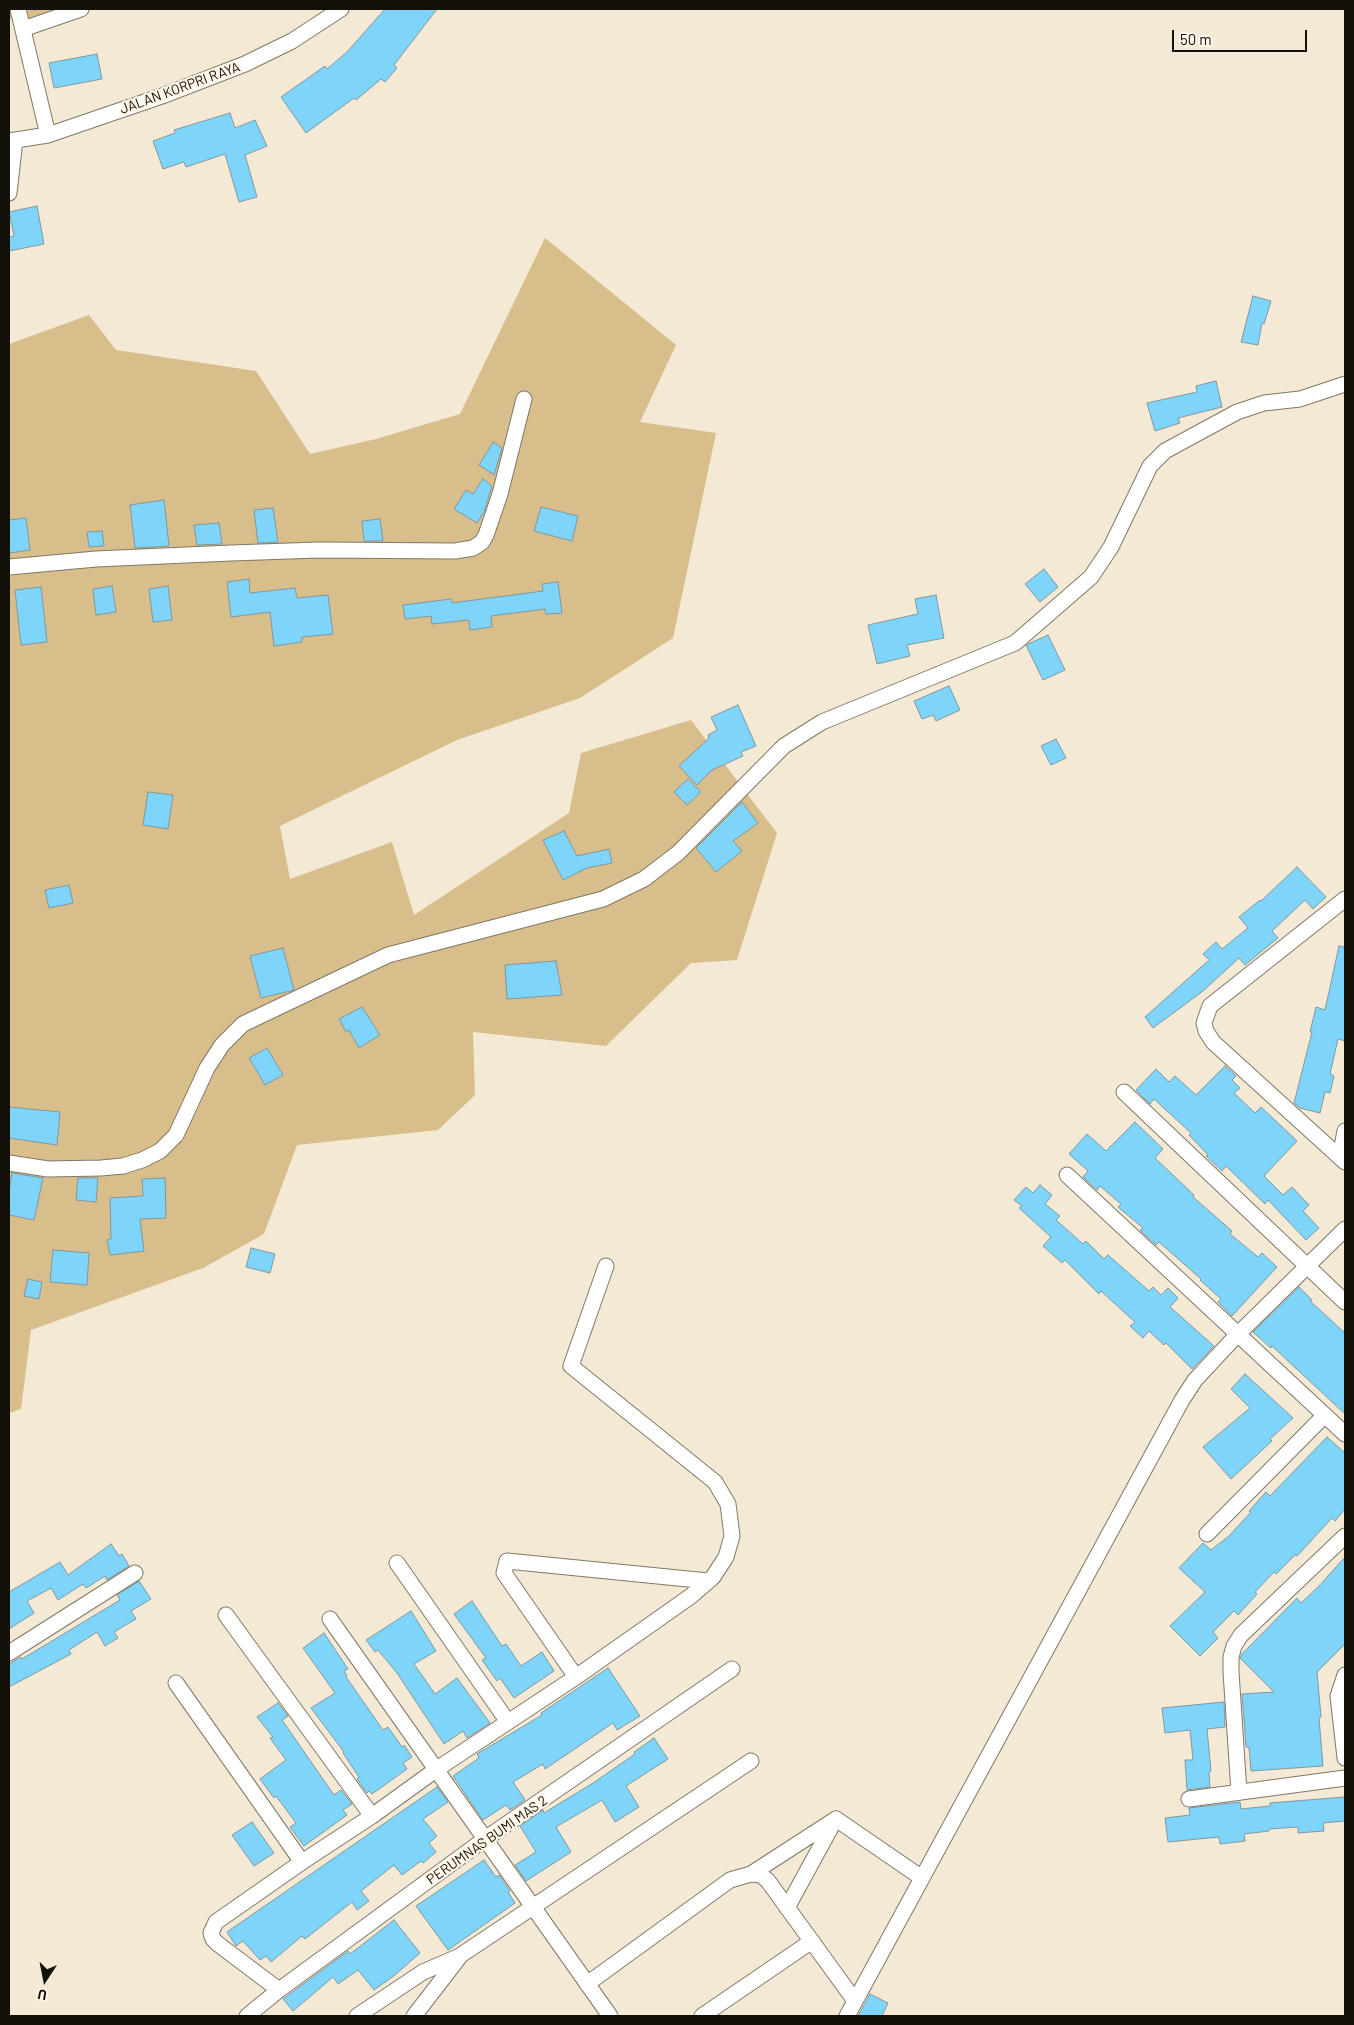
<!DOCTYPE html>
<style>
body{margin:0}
#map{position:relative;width:1354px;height:2025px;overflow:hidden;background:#f3e9d5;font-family:Barlow,sans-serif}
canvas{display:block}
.frame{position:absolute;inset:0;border:10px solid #130f09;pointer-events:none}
.north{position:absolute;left:20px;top:1955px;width:50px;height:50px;-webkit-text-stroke:4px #fff7e7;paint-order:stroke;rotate:191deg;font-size:14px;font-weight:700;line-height:20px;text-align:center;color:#130f09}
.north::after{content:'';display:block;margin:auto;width:18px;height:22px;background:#130f09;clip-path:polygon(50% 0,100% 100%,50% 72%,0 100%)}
.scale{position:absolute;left:1172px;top:30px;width:135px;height:22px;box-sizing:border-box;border:2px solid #130f09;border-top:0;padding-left:6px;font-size:15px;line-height:18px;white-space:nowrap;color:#130f09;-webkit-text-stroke:4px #fff7e7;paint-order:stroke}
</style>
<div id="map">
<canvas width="1354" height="2025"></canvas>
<div class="frame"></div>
<div class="north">U</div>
<div class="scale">50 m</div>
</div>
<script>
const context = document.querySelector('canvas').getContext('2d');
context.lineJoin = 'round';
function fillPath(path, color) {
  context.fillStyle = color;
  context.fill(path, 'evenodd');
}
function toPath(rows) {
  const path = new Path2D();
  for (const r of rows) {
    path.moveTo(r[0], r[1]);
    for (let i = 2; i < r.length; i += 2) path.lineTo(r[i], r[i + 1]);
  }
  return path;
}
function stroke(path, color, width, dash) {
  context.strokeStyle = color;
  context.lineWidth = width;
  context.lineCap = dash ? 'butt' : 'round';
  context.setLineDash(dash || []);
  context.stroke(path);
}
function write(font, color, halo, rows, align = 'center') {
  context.font = font + ' Barlow,sans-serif';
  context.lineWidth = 4.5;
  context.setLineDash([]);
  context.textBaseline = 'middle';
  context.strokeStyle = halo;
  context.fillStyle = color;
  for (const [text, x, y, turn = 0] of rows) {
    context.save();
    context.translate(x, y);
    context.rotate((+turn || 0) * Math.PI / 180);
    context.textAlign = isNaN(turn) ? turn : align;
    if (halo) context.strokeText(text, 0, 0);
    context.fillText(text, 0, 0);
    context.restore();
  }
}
fillPath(toPath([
 [9,9,56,9,38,21,9,19],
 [545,238,676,345,640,422,716,433,673,638,580,698,457,740,280,826,290,879,392,842,414,915,569,813,581,753,691,720,777,833,737,960,691,963,606,1046,473,1032,475,1095,438,1130,297,1145,264,1234,203,1268,31,1330,21,1409,9,1413,9,344,89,315,116,350,256,371,310,454,376,439,460,414]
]), '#d8be8b');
const building = toPath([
 [385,9,437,9,394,65,397,68,385,82,381,79,356,100,354,98,306,133,281,97,325,66,327,69,347,52,385,9],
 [97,54,102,79,54,88,49,63,97,54],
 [230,113,235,128,255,120,267,146,245,155,257,197,239,202,225,154,186,167,184,162,163,169,153,141,175,133,174,130,230,113],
 [37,206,44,244,9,251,9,237,14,236,9,212,37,206],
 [1253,296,1271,301,1264,324,1262,323,1258,345,1241,342,1253,296],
 [1216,381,1222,407,1178,418,1180,423,1155,431,1147,403,1197,392,1196,386,1216,381],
 [493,442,502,448,494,475,479,465,493,442],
 [483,479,492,486,484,512,477,523,454,509,466,490,473,494,483,479],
 [164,500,169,546,135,548,130,505,164,500],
 [541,507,578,516,572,541,534,531,541,507],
 [273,508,278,542,258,543,254,510,273,508],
 [26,518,30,550,9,553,9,520,26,518],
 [380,519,383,541,364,541,362,521,380,519],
 [219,523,222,544,197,545,194,525,219,523],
 [102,531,104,546,89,547,87,532,102,531],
 [1044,569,1058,587,1040,602,1025,584,1044,569],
 [249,579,250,593,295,588,297,598,328,595,333,634,302,637,302,642,274,646,270,612,231,617,227,582,249,579],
 [558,582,562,613,546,614,545,609,491,616,492,627,470,630,469,620,432,624,431,616,405,619,403,605,451,599,452,603,543,591,542,584,558,582],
 [112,586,116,612,96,615,93,589,112,586],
 [168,586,172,620,153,622,149,589,168,586],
 [41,587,47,642,21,645,15,590,41,587],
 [936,595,944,638,907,645,910,656,877,664,868,625,918,614,915,599,936,595],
 [1048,635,1065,670,1043,680,1026,645,1048,635],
 [949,686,960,710,936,721,933,715,922,719,914,701,949,686],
 [738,705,756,746,741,752,743,756,712,770,697,785,679,766,709,738,708,735,717,730,711,717,738,705],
 [1056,739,1066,758,1051,765,1041,746,1056,739],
 [688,779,701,792,687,805,674,792,688,779],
 [148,792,173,795,168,829,143,825,148,792],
 [742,802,758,823,733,841,742,851,716,872,696,848,742,802],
 [564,831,577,856,609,849,612,863,587,868,563,880,543,840,564,831],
 [1297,867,1326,897,1313,909,1305,900,1272,931,1278,938,1245,965,1239,958,1203,991,1153,1028,1145,1017,1209,960,1203,954,1216,942,1222,949,1248,928,1239,917,1260,900,1261,901,1297,867],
 [69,885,73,903,49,908,45,890,69,885],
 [1339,946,1345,947,1345,1041,1338,1039,1330,1074,1334,1076,1330,1093,1325,1092,1320,1113,1300,1108,1294,1103,1312,1032,1310,1032,1316,1007,1325,1010,1339,946],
 [283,948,294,990,261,998,250,956,283,948],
 [556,961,562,995,507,999,505,965,556,961],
 [362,1007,380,1035,359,1048,349,1030,346,1032,339,1019,362,1007],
 [267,1048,283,1075,265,1085,249,1058,267,1048],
 [1225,1066,1236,1076,1232,1080,1240,1088,1234,1093,1255,1113,1261,1107,1297,1141,1264,1176,1283,1195,1292,1187,1309,1205,1303,1211,1319,1228,1306,1240,1268,1200,1265,1204,1226,1166,1222,1171,1206,1156,1208,1155,1189,1135,1191,1133,1154,1099,1150,1104,1136,1090,1156,1069,1169,1082,1175,1076,1196,1095,1225,1066],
 [9,1107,60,1112,57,1145,9,1138,9,1107],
 [1135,1122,1163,1149,1155,1158,1194,1195,1193,1197,1232,1231,1230,1234,1258,1257,1262,1253,1277,1267,1232,1316,1218,1302,1221,1299,1200,1280,1201,1279,1159,1242,1156,1245,1140,1230,1143,1228,1118,1207,1121,1204,1100,1186,1097,1190,1083,1177,1088,1171,1069,1154,1087,1134,1106,1151,1135,1122],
 [12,1173,43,1178,34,1220,9,1215,9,1192,12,1173],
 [78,1178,98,1178,96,1202,76,1200,78,1178],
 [165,1178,166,1218,140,1219,144,1251,110,1255,107,1240,111,1239,110,1198,143,1196,142,1179,165,1178],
 [1040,1185,1052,1195,1045,1204,1060,1216,1056,1220,1083,1244,1086,1241,1104,1259,1108,1255,1149,1291,1153,1287,1161,1295,1168,1288,1178,1298,1170,1307,1214,1346,1192,1369,1166,1343,1164,1345,1149,1331,1143,1338,1130,1326,1135,1322,1101,1291,1099,1294,1065,1260,1062,1263,1043,1246,1051,1237,1019,1208,1022,1206,1014,1200,1026,1187,1033,1193,1040,1185],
 [251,1248,275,1254,270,1273,246,1267,251,1248],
 [53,1250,89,1253,87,1285,50,1282,53,1250],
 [28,1279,42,1282,39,1299,24,1296,28,1279],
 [1299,1287,1312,1300,1310,1301,1345,1333,1345,1414,1272,1346,1271,1348,1253,1332,1299,1287],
 [1245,1374,1293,1418,1270,1439,1272,1441,1231,1479,1203,1447,1250,1408,1231,1389,1245,1374],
 [1327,1437,1345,1453,1345,1509,1335,1521,1332,1518,1297,1556,1295,1555,1276,1574,1274,1572,1255,1592,1257,1594,1238,1615,1234,1611,1213,1632,1218,1638,1200,1656,1170,1626,1205,1592,1179,1568,1203,1543,1211,1550,1229,1536,1251,1512,1249,1511,1266,1492,1270,1496,1327,1437],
 [111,1544,119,1556,122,1554,129,1566,107,1580,105,1576,86,1588,83,1584,58,1600,51,1588,27,1601,34,1613,9,1629,9,1592,60,1562,68,1575,111,1544],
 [1345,1557,1345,1644,1317,1672,1321,1717,1319,1718,1323,1766,1251,1771,1249,1747,1246,1747,1242,1694,1274,1692,1240,1658,1242,1654,1297,1598,1301,1603,1319,1586,1345,1557],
 [139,1581,151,1599,131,1611,136,1619,114,1632,118,1638,105,1646,97,1632,69,1650,71,1654,9,1687,9,1664,21,1657,22,1659,120,1600,117,1595,139,1581],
 [472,1601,502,1646,506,1644,521,1666,542,1652,554,1671,514,1698,500,1678,497,1681,482,1660,486,1658,454,1614,472,1601],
 [411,1611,436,1651,414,1664,435,1694,457,1678,490,1723,467,1738,463,1731,444,1744,397,1673,378,1650,375,1652,366,1640,411,1611],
 [324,1633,348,1669,344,1671,347,1676,346,1677,383,1730,388,1727,402,1747,404,1745,412,1757,403,1763,407,1769,372,1794,369,1791,367,1793,357,1779,359,1777,343,1753,344,1752,311,1708,335,1693,303,1648,324,1633],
 [608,1668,640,1716,617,1730,613,1723,545,1769,543,1764,513,1782,525,1800,510,1810,506,1805,483,1820,453,1776,479,1758,477,1754,542,1715,541,1713,608,1668],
 [1224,1702,1225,1727,1207,1729,1211,1771,1209,1772,1210,1787,1187,1790,1185,1760,1193,1760,1190,1730,1165,1733,1162,1708,1224,1702],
 [278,1703,288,1716,282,1720,334,1795,341,1790,352,1804,343,1810,347,1815,304,1846,290,1827,296,1823,276,1796,274,1798,260,1779,286,1760,270,1738,273,1737,257,1717,278,1703],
 [654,1738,668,1759,626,1786,639,1807,615,1822,602,1800,556,1827,571,1852,526,1881,515,1865,536,1852,520,1826,543,1810,544,1813,593,1783,635,1754,634,1752,654,1738],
 [437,1787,448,1802,423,1819,437,1836,429,1843,436,1852,423,1863,421,1861,402,1875,394,1865,361,1891,369,1901,357,1910,352,1902,305,1939,302,1936,271,1962,266,1956,260,1960,243,1941,236,1946,227,1932,437,1787],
 [1345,1797,1345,1821,1323,1823,1324,1831,1298,1833,1298,1827,1269,1829,1269,1831,1244,1834,1245,1841,1220,1844,1219,1837,1168,1842,1165,1818,1190,1815,1189,1808,1240,1802,1241,1809,1270,1806,1270,1803,1345,1797],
 [252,1822,274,1853,254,1866,232,1835,252,1822],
 [484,1860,496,1877,499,1875,510,1891,508,1892,515,1903,448,1950,416,1906,484,1860],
 [394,1920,420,1953,395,1975,374,1990,358,1970,338,1984,333,1977,293,2011,283,1999,348,1951,350,1954,394,1920],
 [870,1994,888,2003,882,2016,858,2016,870,1994]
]);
fillPath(building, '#7ed5f9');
stroke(building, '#8197a1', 1);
const minor = toPath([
 [18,9,48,135],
 [23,29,81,9],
 [9,141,48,135,162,96,245,64,292,41,341,9],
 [9,193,15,140],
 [9,567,96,559,231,553,319,550,455,551,473,548,482,542,486,535,500,494,524,399],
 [1345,899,1210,1006,1204,1023,1206,1031,1213,1042,1345,1162],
 [1124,1092,1345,1302],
 [1340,1157,1345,1131],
 [9,1163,48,1169,101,1168,123,1166,142,1160,160,1151,176,1135,207,1068,222,1045,243,1024,388,955,603,899,644,879,678,853,784,746,822,722,1015,643,1091,577,1111,547,1150,466,1165,451,1237,412,1264,403,1300,399,1345,384],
 [1067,1175,1345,1434],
 [1207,1534,1325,1415],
 [397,1563,508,1722],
 [226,1615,372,1816],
 [330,1619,610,2016],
 [9,1653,135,1573],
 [1345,1675,1338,1696,1345,1758],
 [576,1677,504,1573,507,1561,708,1581],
 [176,1683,302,1862],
 [1239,1792,1231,1672,1231,1657,1234,1646,1241,1635,1345,1536],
 [1189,1799,1345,1778],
 [751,1874,836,1819,922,1878],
 [787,1908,835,1820],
 [587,1984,730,1880,751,1874,761,1875,768,1881,855,2001],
 [279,1990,218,1944,213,1939,211,1933,216,1922,302,1862,372,1816,437,1769,576,1677,691,1596,713,1577,726,1557,732,1536,728,1504,715,1482,571,1366,606,1266],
 [247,2016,279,1990,485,1839,732,1669],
 [357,2016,423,1972,460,1956],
 [414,2016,461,1955,751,1761],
 [702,2016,812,1941],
 [847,2016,1182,1400,1195,1380,1237,1335,1345,1229]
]);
stroke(minor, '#817866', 17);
stroke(minor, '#fff', 15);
write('14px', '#130f09', '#fff7e7', [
 ["JALAN KORPRI RAYA",180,88,-20],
 ["PERUMNAS BUMI MAS 2",487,1840,-35]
]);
</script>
